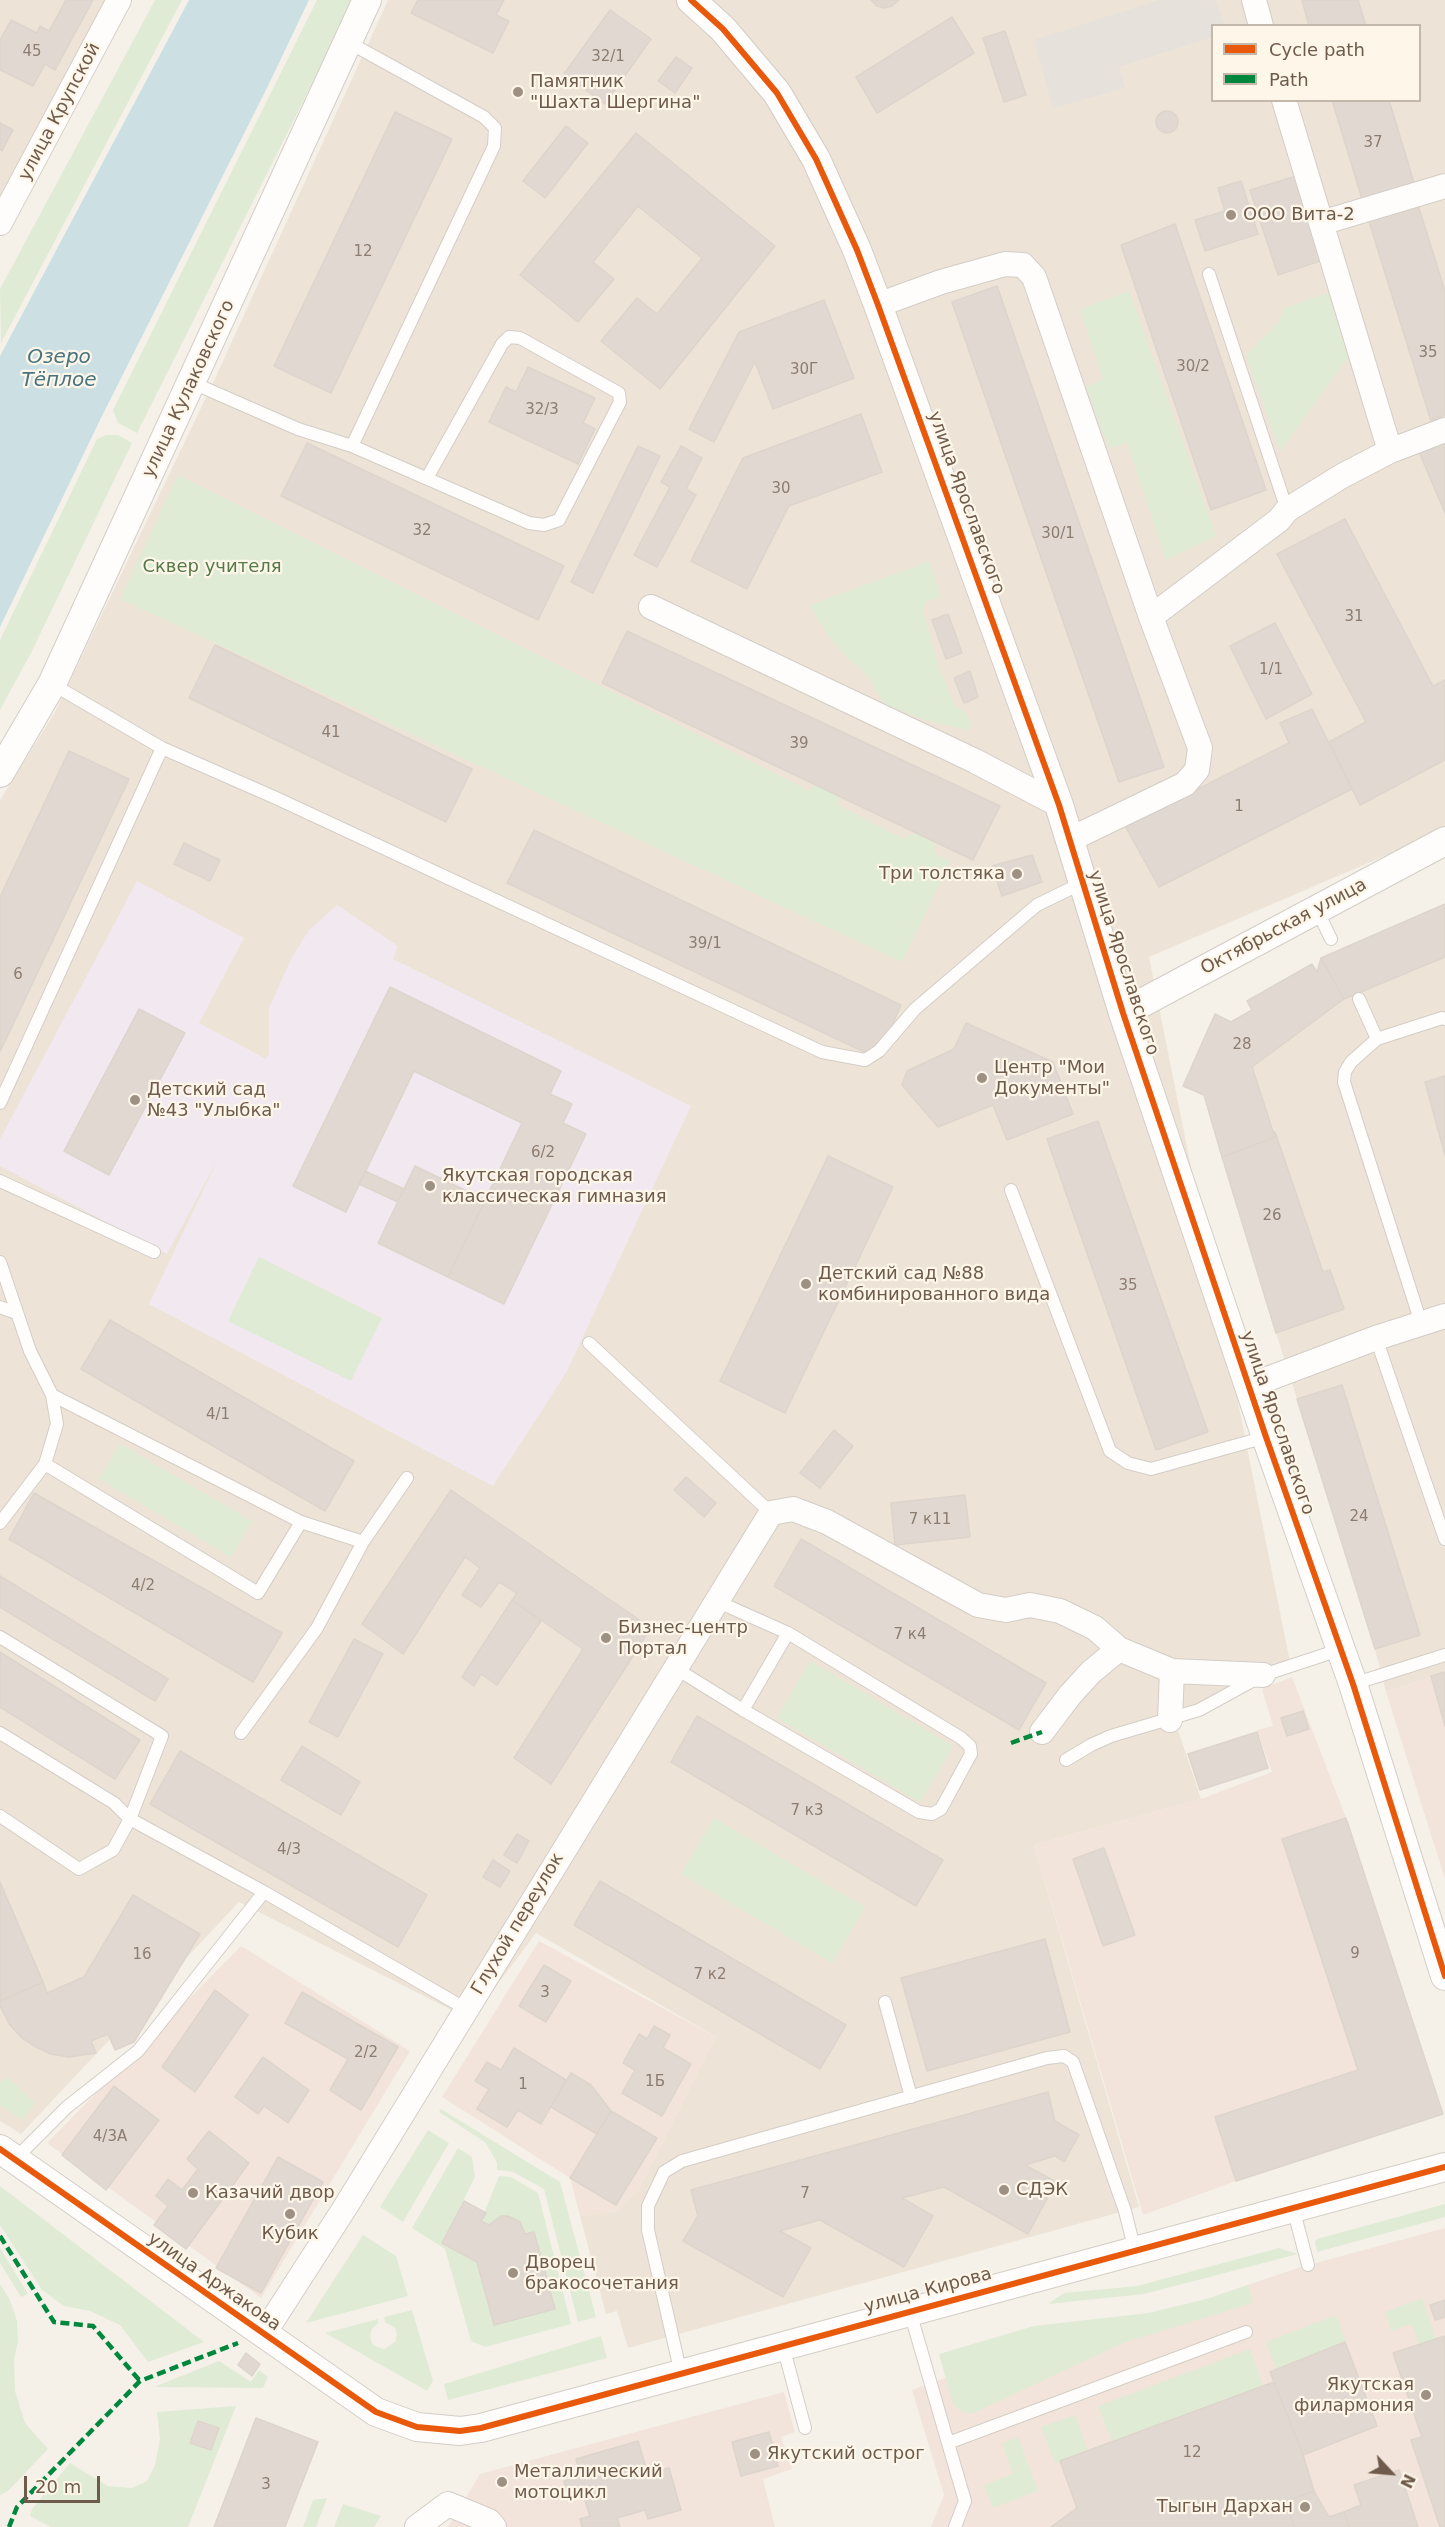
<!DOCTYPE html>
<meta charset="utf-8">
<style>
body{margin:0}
#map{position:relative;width:1445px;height:2527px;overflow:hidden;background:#f5f1e9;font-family:"DejaVu Sans",sans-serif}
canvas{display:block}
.legend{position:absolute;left:1211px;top:24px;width:210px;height:78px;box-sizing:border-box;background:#fdf6e9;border:2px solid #c4b8aa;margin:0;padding:8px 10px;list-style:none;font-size:18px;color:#6f5b4c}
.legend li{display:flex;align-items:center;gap:12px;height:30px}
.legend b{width:30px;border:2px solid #c4b8aa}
.north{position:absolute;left:1361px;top:2443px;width:60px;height:60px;-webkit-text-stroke:4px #fdf6e9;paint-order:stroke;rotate:116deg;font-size:16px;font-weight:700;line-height:24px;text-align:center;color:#6f5b4c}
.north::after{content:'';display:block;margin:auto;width:21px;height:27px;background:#6f5b4c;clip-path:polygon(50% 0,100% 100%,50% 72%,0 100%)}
.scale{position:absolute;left:24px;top:2476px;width:76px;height:27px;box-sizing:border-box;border:3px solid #6f5b4c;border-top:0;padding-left:8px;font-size:18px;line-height:21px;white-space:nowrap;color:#6f5b4c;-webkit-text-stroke:4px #fdf6e9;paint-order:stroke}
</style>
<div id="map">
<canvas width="1445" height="2527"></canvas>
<ul class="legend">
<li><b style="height:8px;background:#e8590c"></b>Cycle path</li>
<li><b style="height:8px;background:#00873e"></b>Path</li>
</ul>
<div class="north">N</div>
<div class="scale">20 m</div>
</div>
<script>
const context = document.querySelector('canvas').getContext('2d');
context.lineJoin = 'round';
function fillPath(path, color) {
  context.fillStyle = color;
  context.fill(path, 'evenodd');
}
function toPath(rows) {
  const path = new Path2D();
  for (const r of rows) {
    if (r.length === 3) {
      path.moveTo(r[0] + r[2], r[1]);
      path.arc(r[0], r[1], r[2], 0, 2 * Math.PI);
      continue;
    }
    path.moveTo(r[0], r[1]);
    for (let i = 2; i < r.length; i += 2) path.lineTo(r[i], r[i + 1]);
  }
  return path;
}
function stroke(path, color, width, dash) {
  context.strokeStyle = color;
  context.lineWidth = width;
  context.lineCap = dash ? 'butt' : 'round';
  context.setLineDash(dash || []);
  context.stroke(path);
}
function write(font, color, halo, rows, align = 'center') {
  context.font = font + ' "DejaVu Sans",sans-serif';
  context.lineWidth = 4.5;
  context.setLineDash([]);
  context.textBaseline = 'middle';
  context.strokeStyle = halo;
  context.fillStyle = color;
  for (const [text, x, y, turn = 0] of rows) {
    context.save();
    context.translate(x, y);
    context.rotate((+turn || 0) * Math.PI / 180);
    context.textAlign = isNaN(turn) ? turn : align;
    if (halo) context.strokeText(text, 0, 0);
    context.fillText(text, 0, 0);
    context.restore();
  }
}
fillPath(toPath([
 [0,0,109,0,0,206],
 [388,0,1445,0,1445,830,1149,957,1290,1662,1176,1724,1201,1799,1034,1845,1139,2207,628,2348,617,2311,606,2314,580,2216,617,2211,716,2037,536,1933,471,2020,239,1902,21,2134,0,2121,0,800,55,712,211,387],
 [1212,26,1420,26,1420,100,1212,100],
 [1445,957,1445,1672,1386,1692,1375,1649,1420,1635,1342,1386,1297,1399,1276,1333,1344,1309,1330,1270,1323,1272,1252,1067,1344,999]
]), '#ede4d7');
fillPath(toPath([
 [1445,1672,1445,1879,1386,1692],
 [1292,1677,1346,1818,1443,2114,1236,2181,1143,2215,1034,1845,1201,1799,1272,1772,1257,1730,1273,1726,1262,1689],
 [539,1941,716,2037,640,2189,617,2211,580,2216,570,2178,442,2097],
 [241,1946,410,2051,261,2298,47,2143],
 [1445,2228,1445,2527,931,2527,944,2495,912,2390,1000,2358,1004,2368,1301,2267],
 [784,2392,795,2432,781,2437,792,2469,763,2479,775,2527,448,2527,480,2474]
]), '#f2e4da');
fillPath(toPath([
 [1159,0,1216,0,1224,25,1212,26,1212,37,1119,67,1125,88,1053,108,1034,40]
]), '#e6e1da');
fillPath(toPath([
 [137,881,244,938,199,1023,266,1059,269,1054,269,1008,292,957,309,930,337,905,398,946,393,959,691,1106,566,1373,493,1486,149,1304,219,1157,167,1254,0,1166,0,1139]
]), '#f2e8f0');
fillPath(toPath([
 [155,0,182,0,1,343,0,289],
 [317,0,354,0,137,433,118,423,113,410],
 [1129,291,1216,536,1166,560,1127,442,1109,449,1086,387,1103,379,1080,309],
 [1328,293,1348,357,1280,451,1246,356,1279,321,1284,308],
 [106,435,118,435,132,443,32,651,0,710,0,640,97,439],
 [178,475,810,791,817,783,840,796,838,805,904,839,909,835,920,833,930,838,934,843,935,854,950,861,902,962,120,599],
 [930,561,940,597,925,602,923,612,940,671,955,706,966,713,971,724,968,730,924,720,884,704,868,676,845,656,827,634,810,605],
 [259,1257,382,1318,351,1381,228,1321],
 [120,1444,252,1521,231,1557,99,1479],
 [810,1661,953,1746,920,1802,777,1718],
 [714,1818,865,1907,832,1963,681,1874],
 [6,2076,35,2103,22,2120,0,2105,0,2083],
 [441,2109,560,2182,596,2317,578,2322,544,2189,513,2172,497,2170,497,2163,486,2143,439,2112],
 [428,2130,449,2143,403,2222,380,2207],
 [458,2148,472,2157,475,2177,442,2243,477,2262,494,2325,554,2309,534,2232,525,2234,520,2222,508,2216,501,2216,489,2225,481,2221,499,2176,511,2177,538,2193,571,2324,485,2347,471,2341,445,2249,412,2228],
 [0,2186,204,2342,148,2362,120,2325,90,2311,64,2306,42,2290,0,2225],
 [1445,2204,1445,2217,1317,2252,1315,2242,1317,2239],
 [363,2235,396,2256,408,2296,306,2323],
 [0,2248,28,2294,21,2297,0,2263],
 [1279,2248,1298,2254,1144,2294,1048,2304,1064,2293,1137,2286],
 [0,2284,10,2300,17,2321,18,2341,14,2360,15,2391,25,2423,48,2449,8,2491,0,2495],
 [1248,2285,1253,2303,1123,2343,974,2413,964,2413,953,2405,939,2354,1034,2326,1148,2313,1210,2298],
 [1422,2298,1436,2339,1419,2344,1412,2324,1391,2331,1385,2312],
 [412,2310,433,2381,427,2391,325,2333,378,2319,378,2323,372,2329,370,2336,372,2343,377,2347,384,2349,395,2342,397,2335,395,2328,385,2322,384,2317],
 [1336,2315,1346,2342,1276,2369,1266,2342],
 [601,2336,607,2358,448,2400,444,2384],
 [1250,2349,1263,2386,1112,2442,1098,2406],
 [219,2361,251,2382,259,2370,268,2377,263,2388,154,2387],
 [236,2406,188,2527,51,2527,30,2516,32,2509,70,2463,108,2486,132,2488,147,2481,155,2465,160,2439,157,2412],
 [1075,2415,1088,2451,1055,2463,1041,2427],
 [1018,2437,1038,2491,993,2508,984,2485,1013,2474,1002,2443],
 [327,2498,316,2527,303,2527,313,2500],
 [343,2504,381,2516,374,2527,334,2527]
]), '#e0ebd5');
fillPath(toPath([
 [189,0,309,0,267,88,102,416,0,627,0,356]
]), '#cce0e3');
const building = toPath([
 [66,0,93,0,55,70,45,64,33,86,0,70,0,40,11,20,37,33,40,26,49,31,66,0],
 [418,0,504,0,496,15,509,21,493,53,411,13,418,0],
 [899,0,892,6,884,8,877,6,871,0,899,0],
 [1302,0,1358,0,1366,26,1309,26,1302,0],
 [610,10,651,39,605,104,564,74,610,10],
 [952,17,974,53,877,113,856,77,952,17],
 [1005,31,1026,95,1004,102,983,38,1005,31],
 [676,57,692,68,675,93,658,81,676,57],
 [1332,100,1389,100,1415,186,1363,202,1332,100],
 [1167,122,11],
 [395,112,452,139,331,393,274,366,395,112],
 [0,123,13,130,2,151,0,149,0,123],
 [566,126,588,143,545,198,523,181,566,126],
 [636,133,775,246,660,389,601,341,637,298,657,314,702,258,638,206,593,262,614,279,578,322,520,275,636,133],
 [1303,174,1329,258,1278,275,1250,190,1303,174],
 [1241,181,1258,234,1205,251,1195,220,1225,211,1218,188,1241,181],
 [1417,202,1445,291,1445,415,1431,421,1367,215,1417,202],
 [1175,224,1266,490,1211,510,1121,245,1175,224],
 [997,286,1164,767,1119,782,952,302,997,286],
 [824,300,854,378,773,409,755,362,714,442,689,429,739,332,824,300],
 [528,367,595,398,583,423,595,429,578,464,489,422,506,387,516,392,528,367],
 [861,414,882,472,789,506,747,589,691,561,743,458,861,414],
 [1445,441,1445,513,1419,452,1445,441],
 [307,443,564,566,538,620,281,496,307,443],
 [638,446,660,456,593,593,571,582,638,446],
 [681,446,702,458,686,489,696,495,657,567,634,555,670,487,661,482,681,446],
 [1345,519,1433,686,1445,680,1445,760,1360,805,1329,742,1366,722,1277,554,1345,519],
 [948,614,962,653,946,659,932,620,948,614],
 [1275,623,1312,694,1266,719,1230,646,1275,623],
 [627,631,1000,806,973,860,602,683,627,631],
 [215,645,472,769,446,822,189,698,215,645],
 [970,671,978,697,964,703,954,678,970,671],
 [1312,709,1352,789,1159,887,1125,826,1289,743,1280,723,1312,709],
 [69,751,129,779,0,1052,0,897,69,751],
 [534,830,901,1005,877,1058,507,883,534,830],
 [184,843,220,860,210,881,174,864,184,843],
 [1032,855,1042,882,1002,896,992,866,1032,855],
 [1445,904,1445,957,1344,999,1321,958,1445,904],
 [1321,958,1344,999,1252,1067,1275,1137,1222,1157,1204,1095,1183,1086,1215,1014,1231,1022,1252,1010,1247,1001,1312,964,1317,972,1321,958],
 [390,987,561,1071,550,1094,572,1104,563,1123,586,1134,504,1304,448,1277,522,1123,414,1071,346,1212,293,1186,390,987],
 [139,1009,185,1033,109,1175,64,1151,139,1009],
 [966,1023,1053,1062,1073,1114,1007,1140,993,1105,938,1127,902,1085,907,1071,954,1049,966,1023],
 [1445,1076,1445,1155,1425,1082,1445,1076],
 [1098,1121,1208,1432,1156,1450,1047,1139,1098,1121],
 [1275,1132,1323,1272,1330,1270,1344,1309,1276,1333,1222,1157,1275,1137,1275,1132],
 [828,1156,893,1187,785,1413,720,1381,828,1156],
 [415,1166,485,1200,448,1277,378,1243,415,1166],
 [365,1171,404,1189,398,1202,359,1184,365,1171],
 [110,1320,354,1461,325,1511,81,1369,110,1320],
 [1342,1385,1420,1635,1375,1649,1297,1399,1342,1385],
 [834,1430,853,1446,820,1488,800,1473,834,1430],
 [686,1477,716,1503,704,1517,674,1490,686,1477],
 [451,1490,651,1628,551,1784,514,1758,583,1649,512,1600,517,1593,499,1582,481,1607,462,1595,480,1568,465,1557,403,1654,362,1624,451,1490],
 [34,1493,282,1633,253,1682,9,1539,34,1493],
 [965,1495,970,1537,895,1545,891,1503,965,1495],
 [801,1539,1046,1683,1019,1730,774,1586,801,1539],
 [0,1576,168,1679,155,1701,0,1607,0,1576],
 [512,1600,541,1621,497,1685,481,1674,474,1686,462,1677,512,1600],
 [354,1639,383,1654,338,1737,309,1722,354,1639],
 [0,1652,140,1740,115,1779,0,1707,0,1652],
 [1445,1672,1445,1726,1431,1676,1445,1672],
 [1303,1711,1309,1729,1287,1736,1281,1718,1303,1711],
 [697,1716,943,1860,916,1906,671,1762,697,1716],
 [1257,1732,1268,1768,1200,1790,1188,1754,1257,1732],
 [302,1746,360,1782,341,1815,281,1780,302,1746],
 [180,1751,427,1895,398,1947,150,1804,180,1751],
 [1346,1818,1443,2114,1236,2181,1215,2117,1358,2070,1282,1839,1346,1818],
 [517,1834,529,1841,517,1863,504,1855,517,1834],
 [1104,1848,1135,1935,1103,1946,1073,1859,1104,1848],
 [493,1860,510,1871,500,1887,483,1877,493,1860],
 [600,1881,846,2025,820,2069,574,1925,600,1881],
 [0,1882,43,1982,0,2001,0,1882],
 [133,1895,200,1934,134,2042,115,2050,108,2034,91,2041,96,2053,69,2057,51,2054,36,2047,22,2038,10,2025,0,2006,0,2001,43,1982,47,1993,84,1977,133,1895],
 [1045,1939,1070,2032,927,2071,901,1978,1045,1939],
 [544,1965,571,1981,546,2022,519,2006,544,1965],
 [215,1990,248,2015,195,2092,162,2067,215,1990],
 [302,1992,398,2047,361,2110,330,2090,348,2059,285,2023,302,1992],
 [654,2026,670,2035,663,2048,691,2064,662,2116,622,2093,635,2070,623,2063,639,2034,647,2039,654,2026],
 [514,2048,566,2080,541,2124,518,2110,507,2127,477,2109,489,2089,475,2081,487,2062,501,2070,514,2048],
 [263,2057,309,2090,288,2123,264,2106,258,2114,235,2097,263,2057],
 [571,2073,591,2085,611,2111,597,2134,551,2107,571,2073],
 [114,2086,159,2120,106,2190,62,2155,114,2086],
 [1048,2092,1055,2121,1079,2135,1064,2162,1055,2156,1025,2165,1056,2182,1028,2234,944,2187,902,2198,933,2216,904,2267,820,2220,780,2231,811,2248,783,2297,683,2241,698,2216,691,2190,1048,2092],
 [611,2111,657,2138,616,2205,570,2178,611,2111],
 [209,2131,249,2163,186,2249,154,2225,168,2206,156,2196,168,2179,182,2190,198,2169,187,2159,209,2131],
 [278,2157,323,2182,261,2293,216,2268,278,2157],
 [464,2201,486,2213,481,2221,489,2225,501,2216,508,2216,520,2222,525,2234,534,2232,555,2309,494,2325,477,2262,442,2243,464,2201],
 [1445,2300,1445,2317,1435,2320,1430,2305,1445,2300],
 [1445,2336,1445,2527,1440,2527,1411,2440,1422,2437,1393,2353,1445,2336],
 [1345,2342,1377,2426,1303,2455,1270,2372,1345,2342],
 [246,2353,260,2364,252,2376,238,2365,246,2353],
 [1274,2382,1303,2455,1314,2491,1285,2501,1294,2527,1051,2527,1077,2508,1060,2461,1274,2382],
 [256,2418,318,2442,285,2527,214,2527,256,2418],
 [198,2421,219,2428,211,2450,190,2443,198,2421],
 [769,2432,778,2466,741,2476,732,2442,769,2432],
 [638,2441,648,2474,669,2468,681,2510,648,2519,645,2510,617,2518,620,2527,582,2527,580,2519,590,2516,581,2488,567,2492,564,2481,581,2476,576,2459,638,2441],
 [1399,2470,1418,2527,1349,2527,1344,2512,1361,2505,1354,2485,1399,2470],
 [1314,2491,1329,2517,1344,2512,1349,2527,1294,2527,1285,2501,1314,2491]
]);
fillPath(building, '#e1d9d1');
stroke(building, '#ddd4cc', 1.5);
const service = toPath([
 [348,42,484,117,495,128,494,146,352,446],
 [1209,274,1287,510],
 [193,383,298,429,352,446,529,523,544,525,559,520,620,402,619,393,520,338,509,337,502,344,427,478],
 [52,684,162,748],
 [1317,910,1331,939],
 [1359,999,1377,1039],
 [0,1103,162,748,276,798,822,1052,865,1060,879,1051,915,1009,1037,905,1082,883],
 [0,1181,154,1252],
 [1011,1190,1110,1451,1128,1463,1151,1469,1266,1437],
 [0,1262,30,1351,52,1395,57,1424,45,1464,0,1523],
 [0,1307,16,1313],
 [1421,1323,1344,1082,1345,1072,1351,1062,1377,1039,1442,1018,1445,1019],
 [1376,1338,1445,1539],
 [589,1343,771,1513],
 [52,1395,301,1522,363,1542,407,1478],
 [45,1464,258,1593,301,1522],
 [716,1601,788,1633],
 [788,1633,961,1738,970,1746,971,1754,941,1809,932,1814,919,1812,743,1710,788,1633],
 [0,1637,162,1736,130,1819,113,1850,79,1869,0,1816],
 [675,1668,743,1710],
 [1353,1684,1445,1655],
 [0,1733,114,1803,130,1819,264,1892,466,2009],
 [241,1733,317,1628,363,1542],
 [1066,1760,1091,1745,1111,1736,1199,1710,1263,1675,1339,1650],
 [885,2002,911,2097],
 [15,2159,67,2107,138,2051,264,1892],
 [1293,2208,1308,2265],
 [910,2312,948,2443,1246,2332],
 [783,2346,805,2428],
 [681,2374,648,2230,648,2206,664,2172,682,2161,1047,2058,1064,2056,1073,2062,1125,2211,1135,2251],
 [948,2443,965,2501,955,2527]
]);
const minor = toPath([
 [1254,0,1261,26],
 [1284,100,1390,451],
 [0,223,119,0],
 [1321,223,1445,186],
 [878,305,941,282,1005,264,1023,265,1034,277,1151,617],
 [651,607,975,761,1059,805],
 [1069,840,1185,784,1197,770,1200,748,1151,617,1279,520,1287,510,1342,476,1390,451,1445,430],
 [1249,1386,1376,1338,1445,1316],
 [1170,1720,1172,1671],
 [1042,1732,1070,1695,1091,1672,1119,1649],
 [263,2335,346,2206,771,1513,793,1509,827,1522,978,1605,1006,1610,1030,1605,1060,1611,1095,1628,1119,1649,1172,1671,1263,1675],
 [417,2527,448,2504,489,2521,494,2527]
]);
const tertiary = toPath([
 [691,0,723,29,777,93,816,159,857,250,878,305,1059,805,1123,1013,1266,1437,1353,1684,1445,1976],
 [0,773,52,684,367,0],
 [1123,1013,1445,841],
 [0,2149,376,2412,417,2427,460,2431,481,2428,1445,2167]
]);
stroke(service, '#d3cdc6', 14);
stroke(minor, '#d3cdc6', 26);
stroke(tertiary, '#d3cdc6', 30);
stroke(service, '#fefdfc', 12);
stroke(minor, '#fefdfc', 24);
stroke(tertiary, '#fefdfc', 28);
stroke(toPath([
 [1011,1743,1042,1732],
 [0,2236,54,2322,93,2326,140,2381],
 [9,2527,17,2507,140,2381,238,2343]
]), '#00873e', 4.5, [9, 4.5]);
stroke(toPath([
 [691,0,723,29,777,93,816,159,857,250,878,305,1059,805,1123,1013,1266,1437,1353,1684,1445,1976],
 [0,2149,376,2412,417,2427,460,2431,481,2428,1445,2167]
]), '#e8590c', 6);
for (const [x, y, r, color] of [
 [518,92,6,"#9e9083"],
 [1231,215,6,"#9e9083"],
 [1017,874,6,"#9e9083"],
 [982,1078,6,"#9e9083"],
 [135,1100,6,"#9e9083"],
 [430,1186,6,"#9e9083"],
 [806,1284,6,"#9e9083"],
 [606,1638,6,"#9e9083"],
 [1004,2190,6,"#9e9083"],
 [193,2193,6,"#9e9083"],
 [290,2214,6,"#9e9083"],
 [513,2273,6,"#9e9083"],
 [1426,2395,6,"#9e9083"],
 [755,2454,6,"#9e9083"],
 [502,2482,6,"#9e9083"],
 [1305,2507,6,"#9e9083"]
]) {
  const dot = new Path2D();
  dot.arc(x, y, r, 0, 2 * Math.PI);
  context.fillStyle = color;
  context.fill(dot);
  stroke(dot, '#fdf6e9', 2);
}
write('15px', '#8d7c70', null, [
 ["45",32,52],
 ["32/1",608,57],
 ["37",1373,143],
 ["12",363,252],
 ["35",1428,353],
 ["30/2",1193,367],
 ["30Г",804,370],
 ["32/3",542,410],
 ["30",781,489],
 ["32",422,531],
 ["30/1",1058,534],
 ["31",1354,617],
 ["1/1",1271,670],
 ["41",331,733],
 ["39",799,744],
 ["1",1239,807],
 ["39/1",705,944],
 ["6",18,975],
 ["28",1242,1045],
 ["6/2",543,1153],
 ["26",1272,1216],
 ["35",1128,1286],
 ["4/1",218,1415],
 ["24",1359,1517],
 ["7 к11",930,1520],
 ["4/2",143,1586],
 ["7 к4",910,1635],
 ["7 к3",807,1811],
 ["4/3",289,1850],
 ["9",1355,1954],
 ["16",142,1955],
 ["7 к2",710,1975],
 ["3",545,1993],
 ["2/2",366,2053],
 ["1Б",655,2082],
 ["1",523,2085],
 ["4/3А",110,2137],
 ["7",805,2194],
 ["12",1192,2453],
 ["3",266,2485]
]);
write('18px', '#6f5b4c', '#fdf6e9', [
 ["Памятник",530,82],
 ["\"Шахта Шергина\"",530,103],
 ["ООО Вита-2",1243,215],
 ["Три толстяка",1005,874,"right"],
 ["Центр \"Мои",994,1068],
 ["Документы\"",994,1089],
 ["Детский сад",147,1090],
 ["№43 \"Улыбка\"",147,1111],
 ["Якутская городская",442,1176],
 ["классическая гимназия",442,1197],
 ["Детский сад №88",818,1274],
 ["комбинированного вида",818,1295],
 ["Бизнес-центр",618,1628],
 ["Портал",618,1649],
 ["СДЭК",1016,2190],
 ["Казачий двор",205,2193],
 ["Кубик",290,2234,"center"],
 ["Дворец",525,2263],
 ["бракосочетания",525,2284],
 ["Якутская",1414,2385,"right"],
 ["филармония",1414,2406,"right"],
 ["Якутский острог",767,2454],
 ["Металлический",514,2472],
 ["мотоцикл",514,2493],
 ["Тыгын Дархан",1293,2507,"right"]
], 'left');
write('18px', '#6f5b4c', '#fdf6e9', [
 ["улица Крупской",60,112,-62],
 ["улица Кулаковского",189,389,-65],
 ["улица Ярославского",966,503,70],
 ["Октябрьская улица",1284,927,-28],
 ["улица Ярославского",1123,963,72],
 ["улица Ярославского",1277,1423,71],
 ["Глухой переулок",518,1924,-59],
 ["улица Аржакова",214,2282,35],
 ["улица Кирова",928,2291,-15]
]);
write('18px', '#547a48', '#fdf6e9', [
 ["Сквер учителя",212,567]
]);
write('italic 20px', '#487480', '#fdf6e9', [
 ["Озеро",59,358],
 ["Тёплое",59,381]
]);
</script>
